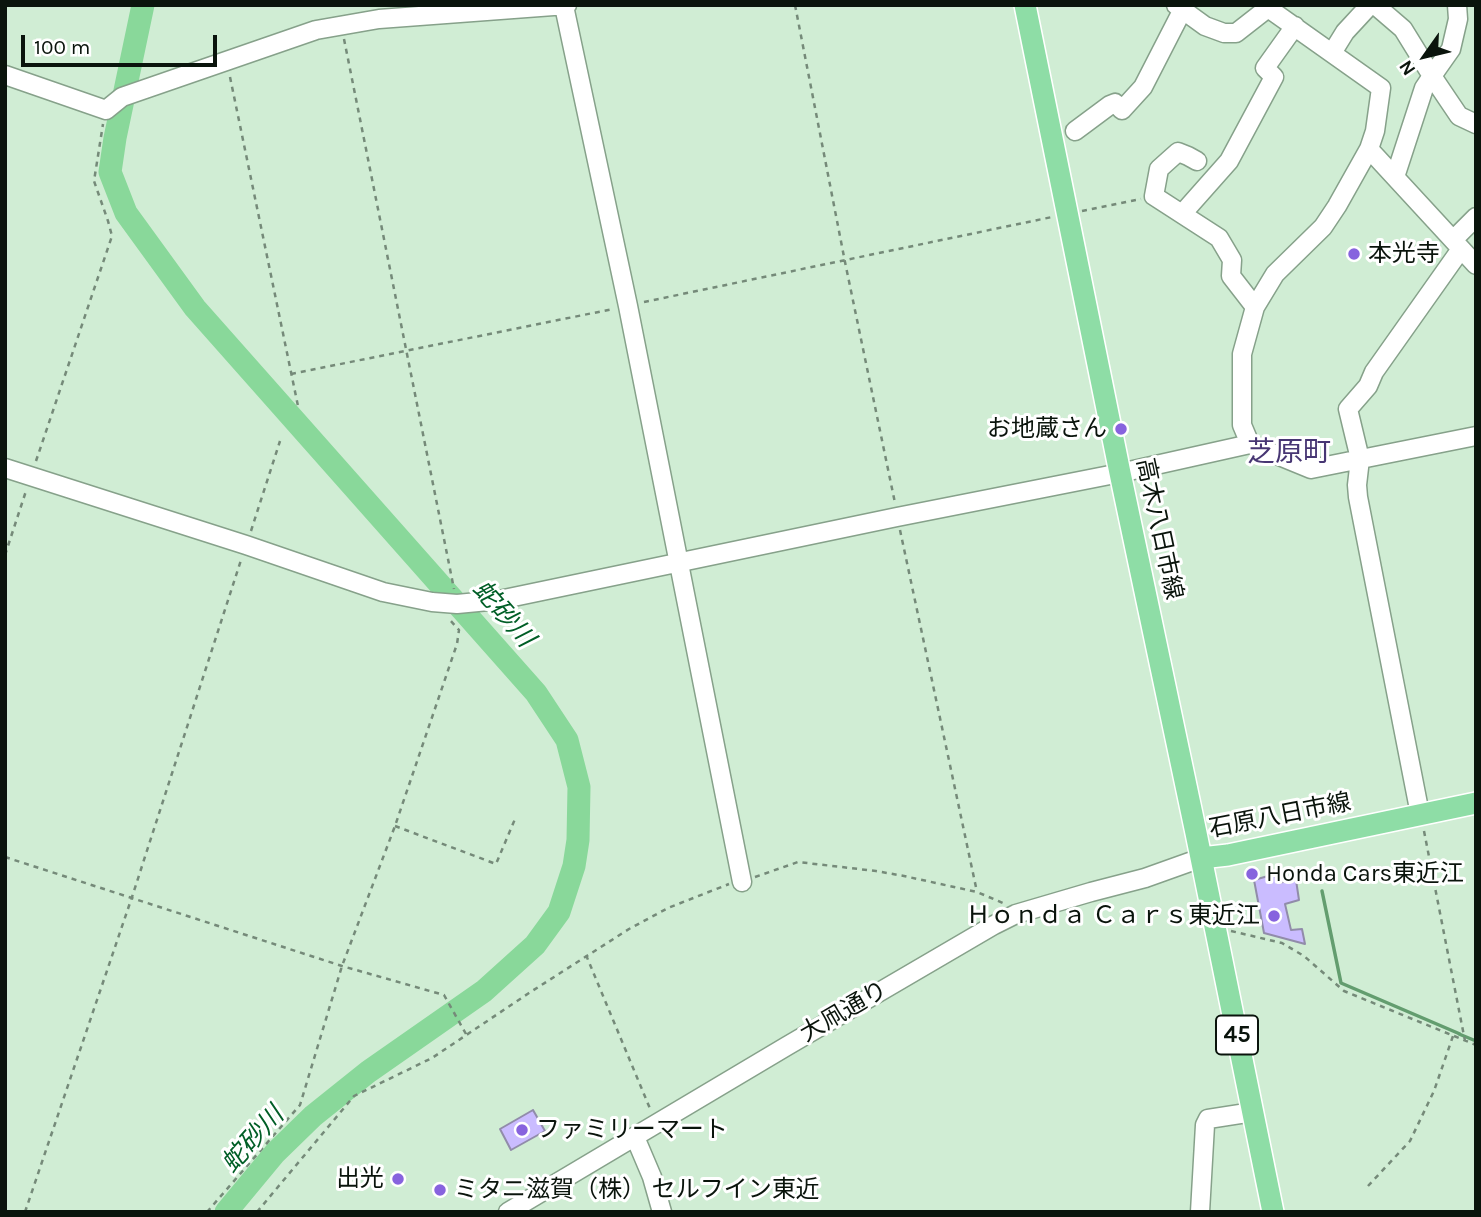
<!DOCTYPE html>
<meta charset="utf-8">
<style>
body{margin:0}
#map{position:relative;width:1481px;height:1217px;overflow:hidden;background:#d0edd4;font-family:Karla,sans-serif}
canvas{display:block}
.frame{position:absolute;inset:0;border:7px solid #0a140c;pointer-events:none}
.north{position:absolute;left:1390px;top:21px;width:70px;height:70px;-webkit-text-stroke:5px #fff;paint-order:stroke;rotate:236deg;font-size:19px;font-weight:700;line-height:28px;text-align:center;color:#0a140c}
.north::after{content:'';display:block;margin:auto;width:24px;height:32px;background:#0a140c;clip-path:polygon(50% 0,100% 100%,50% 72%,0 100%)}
.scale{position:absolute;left:21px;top:35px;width:196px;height:32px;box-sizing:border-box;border:4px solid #0a140c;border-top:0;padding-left:9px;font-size:21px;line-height:24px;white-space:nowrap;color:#0a140c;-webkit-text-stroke:5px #fff;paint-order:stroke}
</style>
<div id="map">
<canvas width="1481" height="1217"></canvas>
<div class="frame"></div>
<div class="north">N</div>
<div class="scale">100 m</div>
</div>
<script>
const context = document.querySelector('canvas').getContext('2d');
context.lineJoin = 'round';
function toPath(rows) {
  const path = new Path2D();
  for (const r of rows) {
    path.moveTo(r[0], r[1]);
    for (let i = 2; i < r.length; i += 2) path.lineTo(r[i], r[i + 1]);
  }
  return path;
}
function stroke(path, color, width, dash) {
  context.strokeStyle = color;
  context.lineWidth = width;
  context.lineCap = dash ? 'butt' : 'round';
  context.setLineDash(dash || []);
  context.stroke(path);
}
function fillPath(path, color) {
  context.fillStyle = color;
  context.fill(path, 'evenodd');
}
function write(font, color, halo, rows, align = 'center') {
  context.font = font + ' Karla,"Noto Sans JP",sans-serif';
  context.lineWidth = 6;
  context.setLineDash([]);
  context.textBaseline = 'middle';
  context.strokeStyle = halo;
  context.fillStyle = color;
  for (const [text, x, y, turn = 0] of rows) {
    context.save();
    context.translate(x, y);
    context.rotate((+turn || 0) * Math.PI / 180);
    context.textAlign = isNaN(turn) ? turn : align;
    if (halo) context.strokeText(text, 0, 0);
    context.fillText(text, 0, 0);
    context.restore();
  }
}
stroke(toPath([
 [1322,891,1341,983,1460,1034],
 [1459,1034,1476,1041]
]), '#639d6f', 3.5);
stroke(toPath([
 [143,5,115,138,110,172,126,213,195,308,536,693,567,740,579,787,578,840,574,866,559,912,535,945,484,991,368,1072,313,1116,275,1153,226,1212]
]), '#89d89a', 23);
const building = toPath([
 [1275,874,1277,883,1296,880,1299,900,1285,904,1291,930,1302,929,1305,944,1264,933,1254,880,1275,874],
 [533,1110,545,1131,511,1150,500,1129,533,1110]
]);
fillPath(building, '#cabcff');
stroke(building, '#918caa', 2);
const minor = toPath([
 [1176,5,1205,26,1224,33,1236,33,1268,8],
 [1375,5,1403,29,1432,76,1424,88,1395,177],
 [1457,5,1458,19,1451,49,1432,76,1459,116,1476,124],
 [564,6,628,306,742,882],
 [1332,53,1345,32,1370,5],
 [5,75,106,110,122,97,316,30,379,19,567,5],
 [1075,131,1110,105,1115,103,1122,110,1143,87,1182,11],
 [1369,149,1476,265],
 [1197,161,1188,156,1178,152,1169,160,1159,169,1154,196,1219,238,1232,260,1231,276,1255,307],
 [1182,214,1229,161,1274,77,1265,68,1295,26],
 [1453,240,1476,217],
 [1250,444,1242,425,1242,354,1255,307,1275,274,1323,227,1337,206,1369,149,1375,131,1381,88,1268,8,1267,5],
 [5,468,246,545,383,592,432,602,457,604,499,600,897,517,1120,473,1250,444,1311,469,1476,436],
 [1421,814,1418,804,1358,497,1357,485,1360,459,1348,409,1368,386,1374,372,1461,249],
 [635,1137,652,1177,662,1212],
 [508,1212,787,1046,994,925,1016,914,1091,892,1145,878,1201,858],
 [1200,1212,1205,1125,1208,1119,1253,1112]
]);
const major = toPath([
 [1025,5,1120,473,1196,833,1273,1212],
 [1201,858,1228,855,1476,803]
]);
stroke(minor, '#86a18a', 21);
stroke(major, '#fff', 24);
stroke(toPath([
 [795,5,845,262,895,503],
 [344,39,454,589],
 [230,77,298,406],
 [1082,211,1141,199],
 [644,302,1052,217],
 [291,374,613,309],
 [36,461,112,236,108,221,94,181,103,124],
 [900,530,977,892],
 [251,531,280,441],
 [5,555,26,491],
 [395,826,496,864,515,819],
 [1424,831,1465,1041],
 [5,857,342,966,444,995,466,1034],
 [755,877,798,862,876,871,904,876,977,892,1003,903],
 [1231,931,1282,943,1304,956,1344,991,1476,1045],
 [586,955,651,1111],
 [1368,1186,1410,1141,1434,1091,1453,1036],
 [25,1212,132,897,241,560],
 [207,1212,300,1105,342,966,395,826,457,644,459,630,449,619],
 [257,1212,354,1096,432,1058,529,993,629,929,668,908,729,884]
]), '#758a79', 2.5, [5, 5]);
stroke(minor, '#fff', 18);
stroke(major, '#8edda6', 21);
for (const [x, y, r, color] of [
 [1354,254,7,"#8763de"],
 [1121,429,7,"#8763de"],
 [1252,874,7,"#8763de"],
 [1274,916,7,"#8763de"],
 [522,1130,7,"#8763de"],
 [398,1179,7,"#8763de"],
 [440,1190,7,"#8763de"]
]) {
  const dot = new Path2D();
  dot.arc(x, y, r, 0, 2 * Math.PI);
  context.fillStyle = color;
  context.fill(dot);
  stroke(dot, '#fff', 2.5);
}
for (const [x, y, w] of [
 [1237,1035,42]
]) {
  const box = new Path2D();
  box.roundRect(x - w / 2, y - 19.5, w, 39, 5);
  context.fillStyle = '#fff';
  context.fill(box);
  stroke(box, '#0a140c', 2);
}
write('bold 23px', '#0a140c', null, [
 ["45",1237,1035]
]);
write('24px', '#0a140c', '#fff', [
 ["本光寺",1368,254],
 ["お地蔵さん",1107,429,"right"],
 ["Honda Cars東近江",1266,874],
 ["Ｈｏｎｄａ Ｃａｒｓ東近江",1260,916,"right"],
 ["ファミリーマート",536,1130],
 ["出光",384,1179,"right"],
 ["ミタニ滋賀（株） セルフイン東近",454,1190]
], 'left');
write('24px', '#0a140c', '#fff', [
 ["高木八日市線",1159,529,78],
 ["石原八日市線",1280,816,-11],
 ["大凧通り",844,1012,-30]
]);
write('italic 26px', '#005e26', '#fff', [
 ["蛇砂川",503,614,49],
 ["蛇砂川",253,1140,-48]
]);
write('28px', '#473673', '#fff', [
 ["芝原町",1289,453]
]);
</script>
